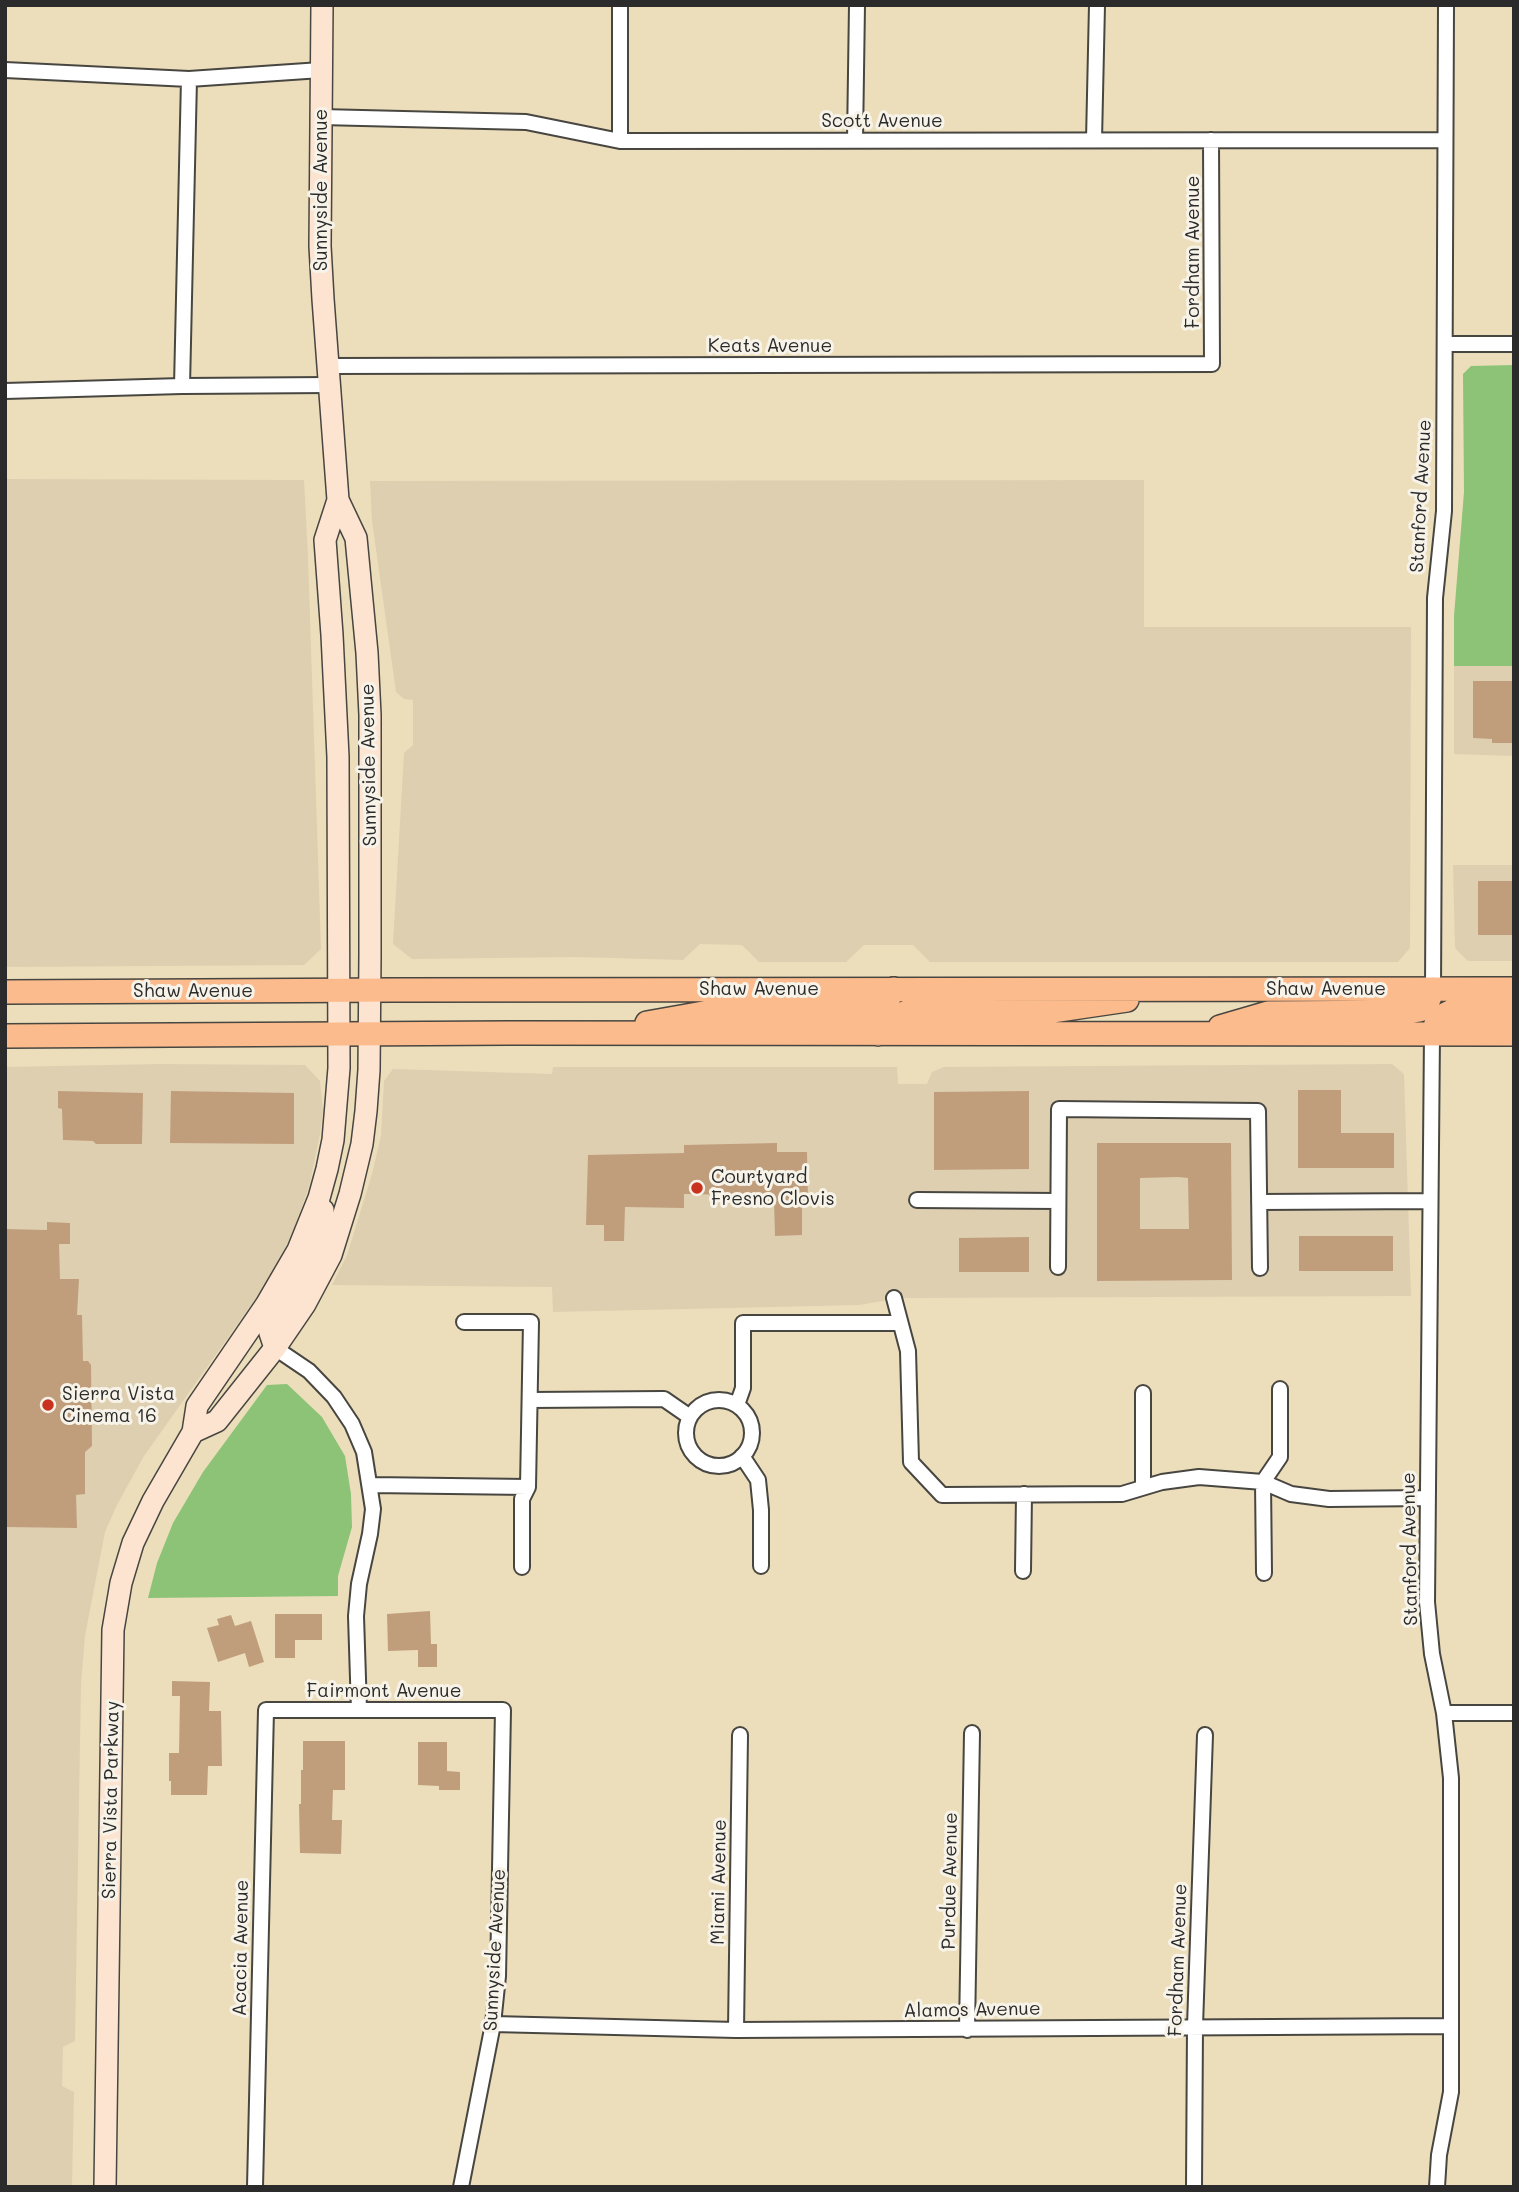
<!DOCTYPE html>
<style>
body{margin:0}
#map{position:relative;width:1519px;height:2192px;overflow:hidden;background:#ecdebb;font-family:Mali,sans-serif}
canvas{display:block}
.frame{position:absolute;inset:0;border:7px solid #2b2b2b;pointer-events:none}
</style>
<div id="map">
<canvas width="1519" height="2192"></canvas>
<div class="frame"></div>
</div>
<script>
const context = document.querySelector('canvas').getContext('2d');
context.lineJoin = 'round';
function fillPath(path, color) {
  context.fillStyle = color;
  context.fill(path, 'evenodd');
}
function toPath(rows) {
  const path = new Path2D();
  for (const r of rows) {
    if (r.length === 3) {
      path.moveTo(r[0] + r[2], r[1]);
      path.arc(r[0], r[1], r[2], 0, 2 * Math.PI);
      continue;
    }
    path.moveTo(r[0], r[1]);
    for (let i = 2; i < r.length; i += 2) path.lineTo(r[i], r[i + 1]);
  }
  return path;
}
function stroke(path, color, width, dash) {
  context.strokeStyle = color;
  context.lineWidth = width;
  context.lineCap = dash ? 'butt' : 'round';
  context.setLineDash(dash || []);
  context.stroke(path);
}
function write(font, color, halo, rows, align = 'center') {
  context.font = font + ' Mali,sans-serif';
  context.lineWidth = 6;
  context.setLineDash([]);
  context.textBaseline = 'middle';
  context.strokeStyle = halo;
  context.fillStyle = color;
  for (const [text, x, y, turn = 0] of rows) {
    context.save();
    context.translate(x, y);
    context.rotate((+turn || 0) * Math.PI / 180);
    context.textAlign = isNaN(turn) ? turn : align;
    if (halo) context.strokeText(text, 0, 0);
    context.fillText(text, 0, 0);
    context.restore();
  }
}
fillPath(toPath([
 [5,479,304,480,308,557,321,949,304,965,5,967],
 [1144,480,1144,627,1411,627,1410,948,1398,962,930,962,913,945,864,945,846,962,759,962,742,945,700,944,683,960,576,957,412,959,393,944,404,753,413,745,413,700,404,699,396,692,372,521,370,481],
 [1454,666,1514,666,1514,756,1454,754],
 [1453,865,1514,865,1514,961,1468,961,1455,948],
 [160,1064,305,1065,320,1081,323,1111,320,1134,309,1187,293,1231,278,1262,261,1291,144,1456,117,1505,105,1532,85,1636,81,1683,75,2041,63,2047,62,2086,74,2092,72,2187,5,2187,5,1067],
 [1392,1064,1404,1074,1411,1296,900,1298,859,1305,553,1312,552,1287,332,1285,347,1255,372,1174,381,1136,384,1081,393,1069,552,1074,553,1067,897,1067,898,1084,927,1084,932,1072,944,1067]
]), '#decfb1');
fillPath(toPath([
 [1514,365,1514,666,1454,666,1454,616,1464,492,1463,374,1471,366],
 [287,1384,322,1417,345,1456,351,1494,352,1527,338,1576,338,1596,148,1598,157,1563,173,1523,203,1472,267,1385]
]), '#8cc376');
fillPath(toPath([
 [1473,681,1514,681,1514,743,1492,743,1492,739,1473,738],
 [1478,881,1514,881,1514,935,1478,935],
 [1298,1090,1341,1090,1341,1133,1394,1133,1394,1168,1298,1168],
 [58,1091,143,1093,142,1144,96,1144,93,1141,63,1140,62,1109,58,1108],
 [171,1091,294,1093,294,1144,170,1143],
 [1029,1091,1029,1169,934,1170,934,1092],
 [777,1143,777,1152,807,1152,808,1201,802,1201,802,1235,775,1236,774,1201,745,1202,743,1195,684,1194,684,1208,625,1207,624,1241,604,1241,604,1225,586,1225,588,1155,684,1153,684,1145],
 [1097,1143,1231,1143,1232,1280,1097,1281],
 [1178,1177,1188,1178,1189,1229,1140,1229,1140,1178],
 [47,1222,70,1223,70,1244,59,1244,60,1279,79,1279,77,1315,82,1315,83,1361,88,1361,91,1365,92,1446,85,1452,85,1494,76,1495,77,1528,5,1527,5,1229,47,1230],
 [1299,1236,1393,1236,1393,1271,1299,1271],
 [1029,1237,1029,1272,959,1272,959,1238],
 [430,1611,431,1644,437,1644,437,1667,418,1667,418,1650,388,1651,387,1614],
 [275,1614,322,1614,322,1640,295,1640,295,1658,275,1658],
 [231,1615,235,1626,251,1621,264,1662,249,1667,245,1653,218,1662,207,1628,219,1625,217,1619],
 [172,1681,210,1682,209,1711,221,1711,222,1766,208,1766,207,1795,171,1795,171,1781,169,1781,169,1753,179,1753,180,1696,172,1696],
 [303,1741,345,1741,345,1790,333,1790,332,1820,342,1820,341,1854,300,1853,299,1804,301,1804,301,1770,303,1770],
 [418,1742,447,1742,447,1771,460,1772,460,1790,439,1790,439,1786,418,1785]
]), '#c09e7c');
const minor = toPath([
 [5,70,189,79,321,70],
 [321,117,526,122,620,141,645,141,1445,140],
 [855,140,857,5],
 [1094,140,1097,5],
 [620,141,620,5],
 [1445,344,1514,344],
 [328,366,1212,364,1211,140],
 [182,386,330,385],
 [5,391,182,386,189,79],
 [1433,989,1435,598,1444,511,1446,5],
 [1432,1034,1427,1602,1432,1654,1444,1713,1451,1778,1451,2092,1439,2155,1437,2187],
 [917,1200,1058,1201],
 [1259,1202,1430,1201],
 [1058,1267,1059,1109,1258,1111,1260,1268],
 [894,1298,908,1351,911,1462,942,1495,1122,1494,1162,1482,1199,1477,1263,1482,1280,1457,1280,1389],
 [464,1322,531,1322,528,1487],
 [275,1348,309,1371,334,1397,352,1424,364,1452,373,1509,370,1534,359,1584,356,1616,359,1710],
 [1143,1393,1143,1487],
 [530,1400,664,1399,690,1417],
 [719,1433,33],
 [737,1405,743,1388,743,1323,900,1323],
 [742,1456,758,1480,761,1510,761,1566],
 [371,1485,528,1487,522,1499,522,1567],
 [1023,1571,1024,1494],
 [1264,1573,1263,1482,1291,1494,1329,1499,1428,1498],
 [1444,1713,1514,1713],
 [493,2024,736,2030,1451,2026],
 [736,2030,740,1735],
 [967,2030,972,1733],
 [255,2187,266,1710,503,1710,498,1976,493,2024,461,2187],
 [1194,2187,1195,2026,1205,1735]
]);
const secondary = toPath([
 [275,1348,270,1333,273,1325,305,1270,319,1237,323,1210],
 [193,1432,217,1421,275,1348,305,1304,331,1255,350,1194,362,1144,366,1111,369,1070,370,955,370,715,367,653,356,538,338,500,323,299,320,246,322,5],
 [105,2187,113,1630,121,1583,133,1543,153,1501,193,1432,197,1406,266,1305,298,1250,319,1198,327,1169,333,1140,339,1068,338,757,332,635,325,540,338,500]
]);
const primary = toPath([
 [5,992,395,990,1514,989],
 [647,1023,709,1012,871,1012,883,1007,894,989],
 [1220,1027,1268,1013,1407,1012,1420,1010,1429,999,1433,989],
 [878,1034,893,1017,907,1012,1052,1011,1127,1000],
 [1432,1034,1436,1024,1442,1016,1452,1011,1514,1011],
 [5,1036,510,1033,1514,1034]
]);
stroke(minor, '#484641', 18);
stroke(secondary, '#484641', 24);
stroke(primary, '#484641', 26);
stroke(minor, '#fff', 14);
stroke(secondary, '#fde4d1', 21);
stroke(primary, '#fbbb8c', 23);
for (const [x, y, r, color] of [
 [697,1188,7,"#c8321e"],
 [48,1405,7,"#c8321e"]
]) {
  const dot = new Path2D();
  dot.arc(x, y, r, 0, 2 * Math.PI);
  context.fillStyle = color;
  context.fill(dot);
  stroke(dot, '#f7f3e8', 2.5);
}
write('19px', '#2b2b2b', '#f7f3e8', [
 ["Scott Avenue",882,121],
 ["Sunnyside Avenue",321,190,-90],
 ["Fordham Avenue",1193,252,-90],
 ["Keats Avenue",770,346],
 ["Stanford Avenue",1421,496,-87],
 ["Sunnyside Avenue",369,765,-91],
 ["Shaw Avenue",759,989],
 ["Shaw Avenue",1326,989],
 ["Shaw Avenue",193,991],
 ["Stanford Avenue",1410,1549,-91],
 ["Fairmont Avenue",384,1691],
 ["Sierra Vista Parkway",111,1800,-89],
 ["Purdue Avenue",950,1881,-89],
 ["Miami Avenue",719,1882,-89],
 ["Acacia Avenue",241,1948,-89],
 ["Sunnyside Avenue",495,1950,-87],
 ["Fordham Avenue",1178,1960,-88],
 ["Alamos Avenue",972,2010,-1]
]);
write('19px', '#2b2b2b', '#f7f3e8', [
 ["Courtyard",711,1177],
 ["Fresno Clovis",711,1199],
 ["Sierra Vista",62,1394],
 ["Cinema 16",62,1416]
], 'left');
</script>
